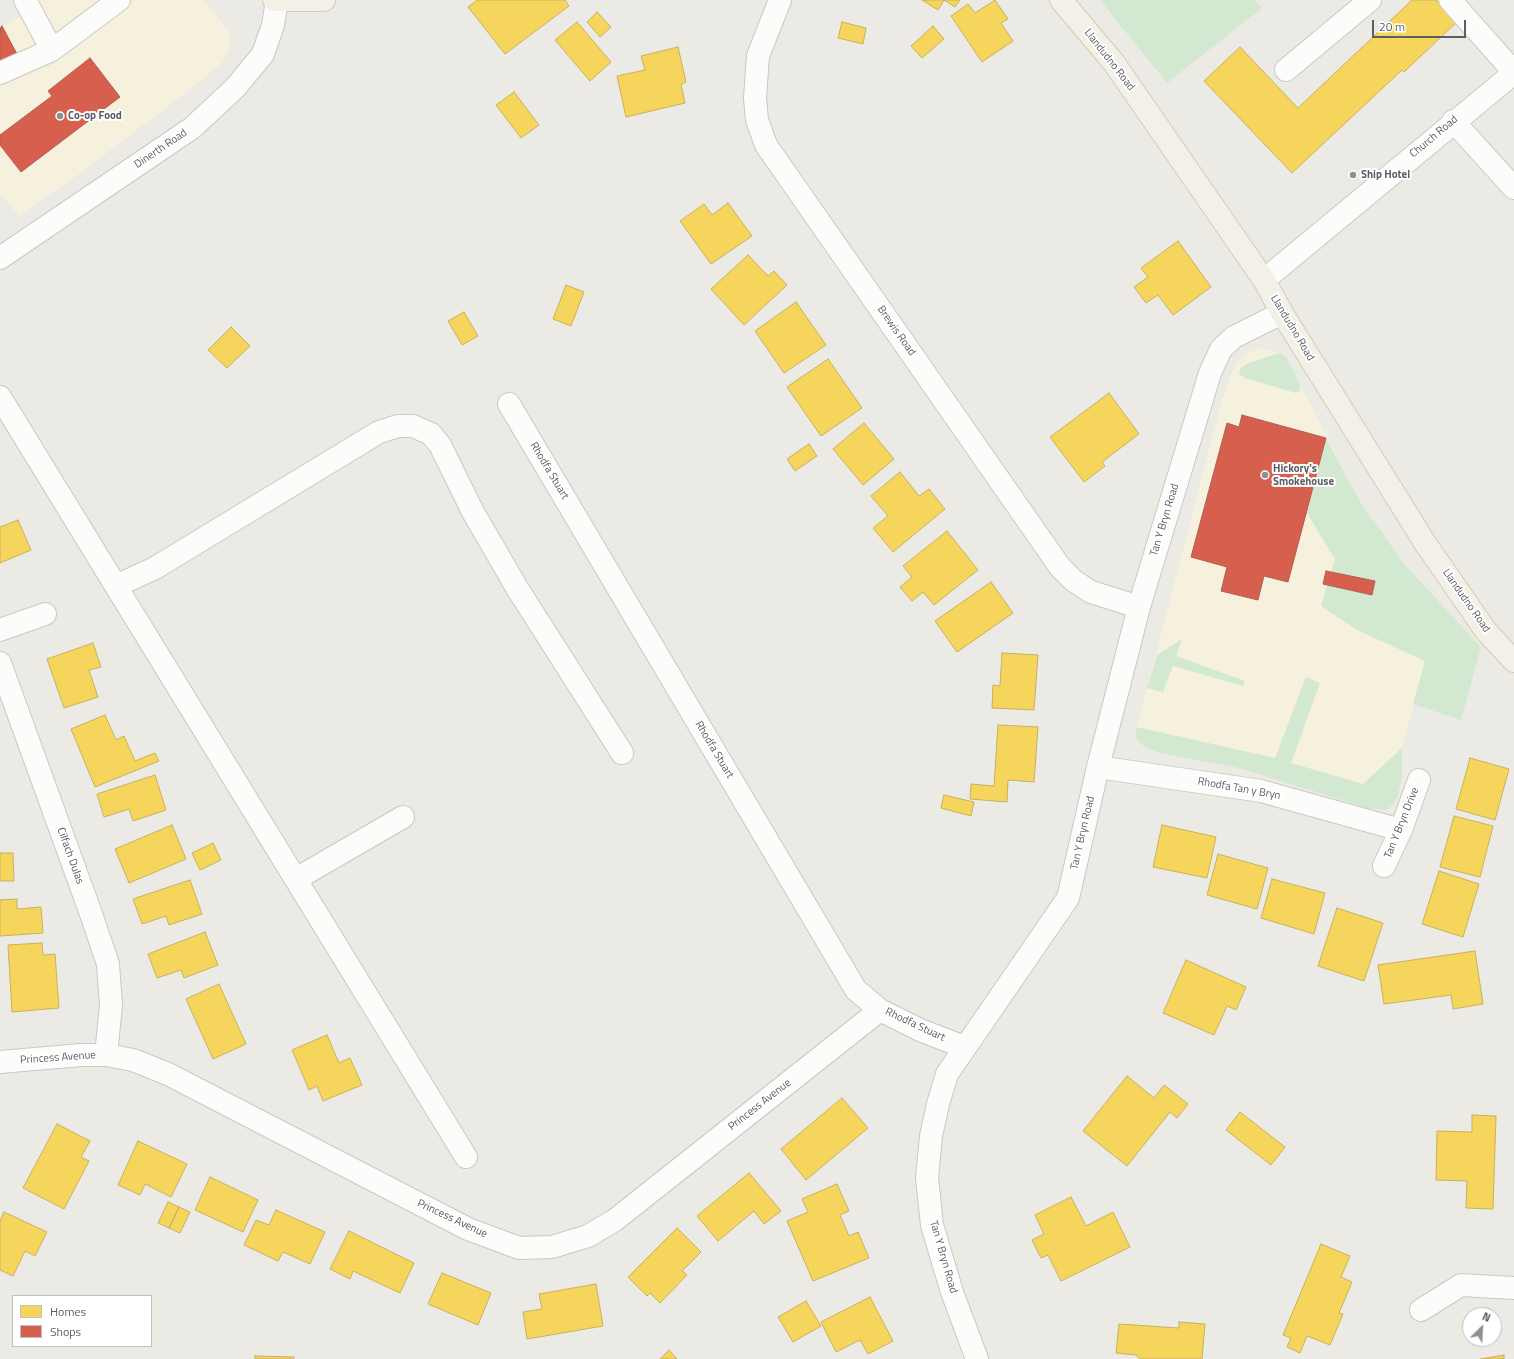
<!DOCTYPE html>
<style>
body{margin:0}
#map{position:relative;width:1514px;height:1359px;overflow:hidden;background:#ebeae5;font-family:"Titillium Web",sans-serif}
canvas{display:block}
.legend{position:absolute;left:12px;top:1295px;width:140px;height:52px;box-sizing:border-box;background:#fff;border:1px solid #bdbfc1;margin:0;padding:5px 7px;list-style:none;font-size:12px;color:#5a5e63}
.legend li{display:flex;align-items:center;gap:8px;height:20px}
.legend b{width:20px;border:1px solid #bdbfc1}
.north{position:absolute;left:1462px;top:1307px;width:40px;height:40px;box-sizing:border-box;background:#fff;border:1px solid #bdbfc1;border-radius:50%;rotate:24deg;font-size:11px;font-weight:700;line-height:16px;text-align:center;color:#5a5e63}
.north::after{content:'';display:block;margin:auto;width:14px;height:18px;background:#8d8f90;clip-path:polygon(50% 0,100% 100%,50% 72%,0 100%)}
.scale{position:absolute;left:1372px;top:20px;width:94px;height:18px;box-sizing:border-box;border:2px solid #5a5e63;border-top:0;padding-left:5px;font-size:12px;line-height:14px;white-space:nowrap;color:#5a5e63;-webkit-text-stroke:3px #fff;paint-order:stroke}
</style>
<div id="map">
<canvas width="1514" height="1359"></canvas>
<ul class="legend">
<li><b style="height:11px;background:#f6d55c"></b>Homes</li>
<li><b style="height:11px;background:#d6604d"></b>Shops</li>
</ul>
<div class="north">N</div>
<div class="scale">20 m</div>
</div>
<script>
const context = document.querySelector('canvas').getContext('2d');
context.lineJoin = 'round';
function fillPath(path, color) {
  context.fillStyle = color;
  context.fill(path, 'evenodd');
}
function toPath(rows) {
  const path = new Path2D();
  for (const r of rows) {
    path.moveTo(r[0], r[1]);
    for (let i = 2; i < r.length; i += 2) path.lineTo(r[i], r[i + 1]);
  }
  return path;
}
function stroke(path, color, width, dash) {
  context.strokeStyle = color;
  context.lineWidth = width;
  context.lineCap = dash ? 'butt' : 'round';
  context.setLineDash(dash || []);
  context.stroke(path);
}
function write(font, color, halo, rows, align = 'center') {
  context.font = font + ' "Titillium Web",sans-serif';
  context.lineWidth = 4;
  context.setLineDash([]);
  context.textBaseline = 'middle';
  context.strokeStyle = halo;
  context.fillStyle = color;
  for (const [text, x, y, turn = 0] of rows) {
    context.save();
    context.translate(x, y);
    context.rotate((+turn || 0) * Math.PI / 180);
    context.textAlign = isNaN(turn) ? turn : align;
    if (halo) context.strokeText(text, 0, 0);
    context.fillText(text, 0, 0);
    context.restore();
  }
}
fillPath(toPath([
 [32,0,102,0,52,36,62,56,135,0,202,0,228,29,230,38,229,51,222,63,177,100,64,185,19,216,0,194,0,28,36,8],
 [1262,348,1275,351,1286,357,1362,505,1406,566,1481,647,1425,661,1402,748,1354,793,1135,734,1220,408,1231,375,1240,359,1248,352]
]), '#f6f1dd');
fillPath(toPath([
 [1100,0,1255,0,1262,8,1167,83],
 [1279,353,1286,357,1300,384,1300,391,1296,393,1245,378,1239,374,1240,369,1246,364],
 [1326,438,1362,505,1406,566,1481,647,1461,720,1413,704,1425,661,1359,631,1321,606,1335,559,1307,513],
 [1182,639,1176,656,1245,681,1243,686,1173,666,1163,692,1147,688,1157,655],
 [1306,677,1320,683,1291,763,1363,784,1402,748,1402,777,1398,794,1394,804,1386,810,1371,809,1239,768,1160,753,1145,747,1137,740,1135,734,1137,727,1275,758]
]), '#d2e8d0');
const homes = toPath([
 [477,0,565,0,569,6,505,54,468,7,477,0],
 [922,0,960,0,955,7,944,0,938,10,922,0],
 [995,0,1008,19,1001,23,1013,41,982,62,951,16,968,4,975,13,995,0],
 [1412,0,1436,0,1457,22,1404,72,1402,70,1292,173,1204,81,1240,47,1298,108,1412,0],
 [597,12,611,27,600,37,587,22,597,12],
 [577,22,611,62,590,81,555,40,577,22],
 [842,22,866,28,863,44,838,38,842,22],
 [933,26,944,39,922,58,911,46,933,26],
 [678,47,686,82,681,84,685,103,626,117,617,76,645,70,641,56,678,47],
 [514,92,539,125,521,138,496,105,514,92],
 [728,203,752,236,711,264,680,221,704,204,712,215,728,203],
 [1178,241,1211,287,1173,315,1158,295,1146,303,1134,287,1148,277,1141,268,1178,241],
 [748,255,768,276,774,271,787,285,744,325,711,289,748,255],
 [566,285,584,292,571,326,553,319,566,285],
 [796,302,826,345,784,373,755,331,796,302],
 [464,312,478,336,462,345,448,321,464,312],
 [231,327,250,346,227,368,208,350,231,327],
 [828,359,862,408,821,436,787,387,828,359],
 [1109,393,1139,434,1102,462,1105,466,1084,482,1050,437,1109,393],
 [864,423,894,459,863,485,833,449,864,423],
 [809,444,817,456,795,471,787,459,809,444],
 [900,472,919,496,929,489,945,509,893,552,873,528,888,516,871,496,900,472],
 [18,520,31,550,0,563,0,527,18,520],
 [947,531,978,570,934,605,923,592,912,601,900,587,912,577,903,566,947,531],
 [991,582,1013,613,957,652,935,621,991,582],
 [93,643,101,667,89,670,98,697,64,708,47,659,93,643],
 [1002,653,1038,655,1034,710,992,708,993,685,1000,686,1002,653],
 [105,715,116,740,124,736,135,761,155,753,159,761,95,787,71,729,105,715],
 [998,725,1038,727,1034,782,1008,780,1007,802,970,799,971,784,994,786,998,725],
 [1470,758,1509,769,1495,820,1456,809,1470,758],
 [155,775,166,810,133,821,129,809,104,817,97,794,155,775],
 [944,795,974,802,971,816,941,808,944,795],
 [1454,816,1493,826,1480,877,1440,867,1454,816],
 [172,825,186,859,129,883,115,849,172,825],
 [1162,825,1216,837,1207,878,1153,867,1162,825],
 [213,843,221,860,200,870,192,853,213,843],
 [0,853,13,853,14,881,0,881,0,853],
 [1218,854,1268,868,1257,909,1207,895,1218,854],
 [1439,871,1479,884,1463,937,1422,924,1439,871],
 [1272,879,1325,893,1314,934,1261,918,1272,879],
 [190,880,202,914,169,925,166,916,142,924,133,899,190,880],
 [17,899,17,909,41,907,43,933,0,936,0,900,17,899],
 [1337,908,1383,923,1364,981,1318,966,1337,908],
 [205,932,218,965,184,978,181,970,157,978,148,954,205,932],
 [42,943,43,955,55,954,59,1008,12,1012,8,945,42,943],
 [1475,951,1483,1004,1453,1009,1451,995,1384,1004,1378,965,1475,951],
 [1186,960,1246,987,1236,1010,1227,1006,1214,1035,1163,1013,1186,960],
 [219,984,246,1044,213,1059,186,999,219,984],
 [327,1035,339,1063,350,1058,362,1085,323,1101,317,1086,309,1090,292,1050,327,1035],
 [1127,1076,1154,1098,1164,1085,1188,1104,1177,1118,1170,1112,1127,1166,1083,1131,1127,1076],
 [842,1098,868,1128,806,1180,781,1149,842,1098],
 [1240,1112,1285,1147,1271,1165,1226,1130,1240,1112],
 [1472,1115,1496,1116,1493,1209,1466,1208,1467,1181,1436,1180,1437,1131,1472,1132,1472,1115],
 [57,1124,90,1141,81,1157,89,1161,64,1209,23,1188,57,1124],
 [138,1141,187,1164,171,1197,145,1184,140,1195,118,1185,138,1141],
 [749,1173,781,1211,764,1224,754,1211,718,1241,697,1216,749,1173],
 [210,1177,258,1200,243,1232,195,1210,210,1177],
 [837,1184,849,1211,840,1215,849,1236,858,1232,869,1258,813,1281,787,1221,808,1212,802,1199,837,1184],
 [1071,1197,1086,1226,1113,1212,1130,1247,1061,1281,1048,1255,1041,1258,1032,1240,1044,1234,1035,1215,1071,1197],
 [168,1202,179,1207,169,1228,158,1223,168,1202],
 [179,1207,190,1212,180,1233,169,1228,179,1207],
 [276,1210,325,1232,310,1264,283,1252,278,1261,244,1245,256,1220,269,1225,276,1210],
 [4,1212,47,1232,35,1256,25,1251,13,1276,0,1270,0,1221,4,1212],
 [677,1228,701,1252,682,1271,687,1275,660,1303,650,1293,647,1296,628,1277,677,1228],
 [349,1231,414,1263,400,1293,353,1271,350,1279,330,1269,349,1231],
 [1321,1244,1350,1256,1341,1277,1352,1282,1339,1313,1343,1314,1330,1345,1307,1336,1300,1353,1287,1347,1291,1338,1283,1335,1321,1244],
 [442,1273,491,1293,478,1325,428,1304,442,1273],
 [596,1284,603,1326,527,1339,523,1312,542,1309,539,1294,596,1284],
 [870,1297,893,1341,868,1354,860,1340,836,1352,821,1322,870,1297],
 [806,1301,821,1326,793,1342,778,1317,806,1301],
 [1179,1322,1205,1324,1202,1359,1140,1359,1136,1355,1116,1353,1119,1324,1179,1328,1179,1322],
 [669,1350,677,1359,660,1359,669,1350],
 [1504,1355,1504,1359,1480,1359,1504,1355],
 [255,1356,294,1357,294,1359,255,1359,255,1356]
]);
fillPath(homes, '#f6d55c');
stroke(homes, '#c7b15e', 1);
const shops = toPath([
 [2,26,17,54,0,63,0,28,2,26],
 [90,58,120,97,21,172,0,145,0,135,52,96,48,91,90,58],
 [1242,415,1326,438,1288,582,1264,576,1258,600,1221,591,1227,567,1191,557,1227,423,1239,427,1242,415],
 [1326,571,1375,581,1372,595,1323,584,1326,571]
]);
fillPath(shops, '#d6604d');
stroke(shops, '#b15f54', 1);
const minor = toPath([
 [25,0,52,50,119,0],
 [780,0,758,56,755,98,757,120,766,145,1060,567,1074,581,1091,592,1139,607],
 [1450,0,1514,72],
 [1286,70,1370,0],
 [0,73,52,50],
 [1453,121,1514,188],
 [0,258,192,128,235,88,263,54,273,25,277,1],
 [1264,280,1514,73],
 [0,397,466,1157],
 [509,404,856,990,880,1010,920,1030,964,1047],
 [116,586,155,568,379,432,398,426,413,426,431,434,440,445,473,512,517,588,622,753],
 [0,630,45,614],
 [0,663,90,911,108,964,111,1005,106,1055],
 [1098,767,1261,791,1401,830],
 [1384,866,1401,830,1419,780],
 [296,879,403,817],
 [0,1062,81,1055,106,1055,133,1060,168,1074,468,1229,519,1248,552,1247,588,1236,615,1220,880,1010],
 [1421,1310,1461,1285,1514,1288],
 [977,1359,952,1292,932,1225,927,1178,931,1136,938,1104,947,1074,1068,898,1098,767,1139,607,1210,373,1221,349,1234,337,1282,313]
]);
const major = toPath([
 [274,0,324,0],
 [1061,0,1114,63,1264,280,1282,313,1425,543,1486,631,1514,661]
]);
stroke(minor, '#c8c8c7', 24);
stroke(major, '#d3cbb2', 24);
stroke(minor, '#fcfcfb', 22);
stroke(major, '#f2f0e7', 22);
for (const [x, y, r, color] of [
 [60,116,4,"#8d8f90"],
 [1353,175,4,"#8d8f90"],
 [1265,475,4,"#8d8f90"]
]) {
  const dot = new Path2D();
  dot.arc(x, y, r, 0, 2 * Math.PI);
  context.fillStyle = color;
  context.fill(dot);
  stroke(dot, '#fff', 1.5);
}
write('11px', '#5a5e63', '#fff', [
 ["Llandudno Road",1109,60,52],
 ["Church Road",1434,137,-40],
 ["Dinerth Road",161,149,-34],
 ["Llandudno Road",1292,328,59],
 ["Brewis Road",896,331,55],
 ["Rhodfa Stuart",549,471,59],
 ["Tan Y Bryn Road",1165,520,-73],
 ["Llandudno Road",1466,601,55],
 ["Rhodfa Stuart",714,750,59],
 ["Rhodfa Tan y Bryn",1239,789,10],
 ["Tan Y Bryn Drive",1402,823,-68],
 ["Tan Y Bryn Road",1083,833,-77],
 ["Cilfach Dulas",70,856,70],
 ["Rhodfa Stuart",915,1025,25],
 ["Princess Avenue",58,1058,-4],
 ["Princess Avenue",760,1105,-38],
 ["Princess Avenue",452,1219,25],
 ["Tan Y Bryn Road",943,1257,74]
]);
write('bold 11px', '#5a5e63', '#fff', [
 ["Co-op Food",68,116],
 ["Ship Hotel",1361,175],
 ["Hickory's",1273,469],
 ["Smokehouse",1273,482]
], 'left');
</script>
